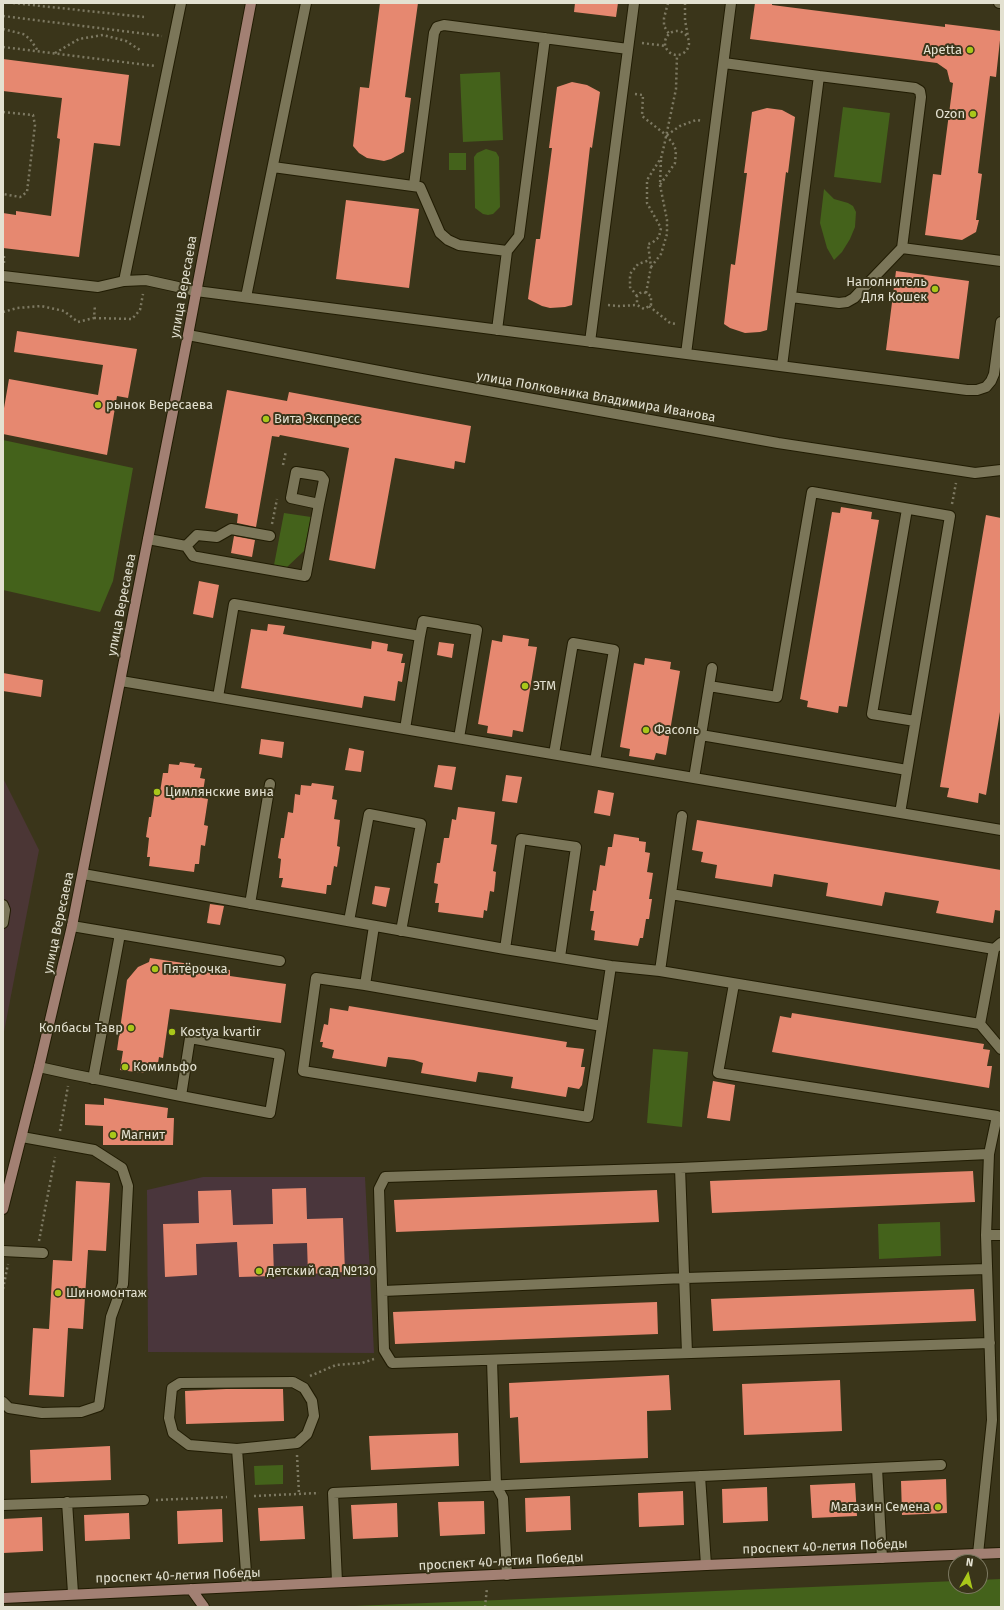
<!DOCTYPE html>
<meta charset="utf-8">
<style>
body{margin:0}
#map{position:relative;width:1004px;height:1610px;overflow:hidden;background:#3a351a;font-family:"Fira Sans",sans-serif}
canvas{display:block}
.frame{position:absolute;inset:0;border:4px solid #e3e1d1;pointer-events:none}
.north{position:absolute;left:948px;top:1554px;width:40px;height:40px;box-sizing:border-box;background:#3a351a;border:1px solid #7e7a63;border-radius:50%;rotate:8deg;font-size:11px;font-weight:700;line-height:16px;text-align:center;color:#e3e1d1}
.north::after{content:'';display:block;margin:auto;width:14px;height:18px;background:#a9c71a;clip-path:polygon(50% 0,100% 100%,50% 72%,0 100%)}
</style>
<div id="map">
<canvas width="1004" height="1610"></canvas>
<div class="frame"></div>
<div class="north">N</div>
</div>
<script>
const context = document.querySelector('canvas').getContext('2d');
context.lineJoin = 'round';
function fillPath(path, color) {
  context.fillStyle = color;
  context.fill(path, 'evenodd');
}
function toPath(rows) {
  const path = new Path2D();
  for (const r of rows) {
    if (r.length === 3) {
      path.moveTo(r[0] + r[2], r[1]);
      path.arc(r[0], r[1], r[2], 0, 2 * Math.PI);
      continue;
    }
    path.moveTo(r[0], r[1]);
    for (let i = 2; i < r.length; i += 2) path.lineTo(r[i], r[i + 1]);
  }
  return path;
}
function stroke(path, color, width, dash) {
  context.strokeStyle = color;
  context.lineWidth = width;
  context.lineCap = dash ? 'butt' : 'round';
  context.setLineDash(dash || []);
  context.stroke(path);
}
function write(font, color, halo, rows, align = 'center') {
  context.font = font + ' "Fira Sans",sans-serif';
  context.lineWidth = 4;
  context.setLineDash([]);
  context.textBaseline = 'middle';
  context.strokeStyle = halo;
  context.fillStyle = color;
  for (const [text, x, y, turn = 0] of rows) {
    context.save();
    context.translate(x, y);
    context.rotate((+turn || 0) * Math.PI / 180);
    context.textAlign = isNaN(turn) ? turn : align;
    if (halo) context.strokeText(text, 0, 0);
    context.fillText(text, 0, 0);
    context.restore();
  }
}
fillPath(toPath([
 [3,778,39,850,3,1037]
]), '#4b3635');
fillPath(toPath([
 [203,1177,365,1177,374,1353,148,1352,147,1190]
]), '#4a363c');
fillPath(toPath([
 [500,72,503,140,463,142,460,74],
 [843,107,890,113,881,183,834,177],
 [486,149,496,152,499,157,500,207,493,214,488,215,483,214,475,208,474,157,477,153],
 [449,153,466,153,466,170,449,170],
 [824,189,834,199,848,203,853,206,856,212,855,227,850,239,842,252,834,260,827,248,820,223],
 [3,440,133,468,113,581,100,612,3,590],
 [284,513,311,517,304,551,286,568,274,565],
 [653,1049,688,1052,682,1127,647,1123],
 [940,1222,941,1256,879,1259,878,1224],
 [283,1465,283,1484,255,1485,254,1466],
 [1001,1579,1001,1607,330,1607,956,1581,956,1586,980,1586,980,1580]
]), '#44621b');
fillPath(toPath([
 [380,3,418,3,405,97,411,98,404,152,391,159,384,161,367,158,359,153,353,146,360,87,369,88],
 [575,3,618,3,616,17,574,12],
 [755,3,772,3,772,5,945,27,945,24,1001,31,996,77,990,76,978,173,982,174,976,220,979,220,976,232,962,240,925,235,933,174,941,175,953,83,950,82,947,70,937,63,750,39],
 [3,59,129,75,120,146,94,143,79,257,3,248,3,213,16,215,16,211,51,216,60,139,57,138,62,98,3,91],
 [572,82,587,85,600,92,592,148,590,147,572,305,565,307,550,308,542,306,528,299,536,239,540,239,552,148,549,148,557,87],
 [767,108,782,110,795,117,788,173,786,172,767,330,760,332,745,333,730,328,724,324,731,264,735,265,747,173,744,173,752,112],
 [346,200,419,209,409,288,336,279],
 [896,271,969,281,959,359,886,350],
 [17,331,137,349,128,398,117,396,107,455,3,434,3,414,9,379,98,395,103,365,14,352],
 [227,390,287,401,289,392,471,426,465,463,455,461,454,469,395,458,375,569,329,560,349,448,280,435,279,437,272,436,256,527,237,523,238,514,205,508],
 [841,507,872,512,871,519,879,520,847,707,839,706,838,713,807,707,808,701,800,699,832,512,840,513],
 [986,515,1001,518,1001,706,986,795,979,793,978,803,947,797,949,788,940,787],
 [234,536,255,540,252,557,231,553],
 [199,581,219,585,213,618,193,614],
 [268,624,285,626,283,634,371,649,372,641,388,644,387,651,403,654,401,663,405,663,402,682,398,681,395,701,364,696,362,708,241,688,251,629,267,631],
 [503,635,529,639,528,646,537,647,523,732,513,730,512,737,487,733,488,726,478,724,492,640,502,642],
 [439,642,454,644,452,658,437,655],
 [645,658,671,662,670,669,680,671,666,755,656,753,654,760,629,756,630,749,620,747,634,663,644,665],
 [3,673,43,680,41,697,3,691],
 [261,739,284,742,282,758,259,754],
 [349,748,364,751,361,772,345,770],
 [180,762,195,764,194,767,202,768,200,778,205,779,202,798,208,799,204,825,208,826,205,846,201,845,199,864,195,864,194,872,149,866,150,857,147,857,149,838,146,837,149,817,151,817,155,791,160,792,163,773,168,773,169,764,179,765],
 [438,765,456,767,452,790,434,787],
 [506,775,522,777,517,803,502,801],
 [312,783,334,786,332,799,337,800,334,819,340,820,337,846,340,847,337,867,334,866,331,885,327,885,326,894,281,887,283,878,279,878,281,859,278,858,281,838,284,838,288,812,293,813,295,794,300,795,301,785,311,786],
 [598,790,614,793,610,816,594,813],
 [458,807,495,812,491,844,497,845,493,871,496,872,494,892,490,891,487,911,484,910,483,918,438,912,439,903,435,903,438,884,434,883,437,863,440,863,444,838,449,838,452,819,456,820],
 [697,820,1001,870,1001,911,995,910,993,923,936,913,939,901,885,892,882,906,826,896,828,883,774,874,772,887,715,878,717,865,701,862,703,852,692,850],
 [614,834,639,838,639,841,646,842,645,852,650,853,647,872,653,873,649,899,652,899,649,919,646,919,643,938,640,938,638,946,594,940,595,931,591,930,594,911,590,911,593,890,596,891,600,865,605,866,608,847,612,847],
 [375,886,390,888,386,907,372,904],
 [210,904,224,906,220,925,207,923],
 [150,958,230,970,230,976,286,984,281,1023,170,1009,163,1058,159,1057,157,1069,145,1068,144,1073,120,1070,123,1051,117,1050,127,980,138,967,149,962],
 [349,1006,567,1042,566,1047,584,1049,581,1067,585,1067,582,1085,579,1089,568,1087,566,1097,511,1088,513,1077,487,1073,478,1072,476,1082,421,1073,423,1063,414,1060,388,1057,386,1067,332,1058,334,1050,322,1047,323,1042,320,1042,324,1024,328,1025,330,1008,348,1011],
 [792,1013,984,1044,983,1049,990,1050,987,1066,992,1066,989,1088,772,1052,780,1016,791,1018],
 [713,1081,735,1085,730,1121,707,1118],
 [104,1098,168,1108,167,1118,174,1118,173,1145,103,1145,103,1126,85,1125,85,1104,104,1105],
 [973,1171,975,1202,712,1213,710,1181],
 [76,1181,110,1183,106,1251,88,1250,83,1329,68,1328,64,1397,29,1395,33,1328,49,1329,53,1260,72,1261],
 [306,1188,307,1219,343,1218,345,1272,308,1274,307,1243,273,1244,274,1276,239,1277,237,1242,196,1244,197,1275,165,1277,163,1224,199,1223,198,1191,231,1190,233,1225,273,1224,272,1189],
 [657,1190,659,1222,396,1232,394,1200],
 [974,1289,976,1321,713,1331,711,1299],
 [657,1302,658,1334,395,1344,393,1312],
 [669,1375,671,1410,647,1411,648,1458,520,1463,518,1417,510,1418,509,1383],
 [840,1380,842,1431,744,1435,742,1384],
 [226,1389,283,1389,284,1421,186,1424,185,1391],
 [458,1433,459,1466,371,1470,369,1436],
 [110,1446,111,1480,31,1483,30,1450],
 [946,1479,947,1513,902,1515,901,1481],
 [855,1483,857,1516,812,1518,810,1485],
 [767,1487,768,1521,723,1523,722,1489],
 [683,1491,684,1525,639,1527,638,1493],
 [570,1496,571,1530,526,1532,525,1498],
 [484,1501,485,1534,440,1536,438,1502],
 [397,1503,398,1537,353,1539,351,1505],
 [303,1506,305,1539,260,1541,258,1508],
 [222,1509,223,1542,178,1544,177,1511],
 [129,1513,130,1539,85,1541,84,1515],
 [42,1517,43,1551,3,1553,3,1519]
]), '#e68870');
const lane = toPath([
 [999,3,1001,3],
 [724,63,819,76,782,366],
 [819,76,915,88,920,91,921,97,902,248,1001,261],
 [273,167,420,187,440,233,448,240,459,245,507,251,497,330],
 [414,185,434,33,437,27,444,25,628,49],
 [507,251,519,236,545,38],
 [3,276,98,287,124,281,146,280,196,291,967,390,977,390,986,387,991,381,994,374,1001,322],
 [124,281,181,3],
 [246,297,306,3],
 [791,297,839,303,847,302,854,298,902,248],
 [188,335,416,378,778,443,975,473,1001,470],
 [590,342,634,3],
 [686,354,731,3],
 [907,509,872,714,915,721],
 [148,539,186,546,197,535,217,537,231,529,270,536],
 [186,546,193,556,197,557,305,576,306,574,319,504,324,480,321,476,296,472,291,498,319,504],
 [420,636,423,621,477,630,459,738],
 [121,681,1001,830],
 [709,686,777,697,812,492,950,516,900,813],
 [218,697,234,604,420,636,405,729],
 [701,735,907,770],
 [554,754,573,643,614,650,595,761],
 [694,778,712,668],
 [682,816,660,971,980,1024,1001,1049],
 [83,874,505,949,611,966,660,971],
 [671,894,994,949],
 [250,904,270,784],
 [3,905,5,910,3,923],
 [349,921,369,814,421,824,401,931],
 [72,926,280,961],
 [374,926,365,985,602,1026,611,966],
 [505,949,521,839,576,847,560,957],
 [734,984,718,1073,997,1116,989,1154,986,1235,992,1420,978,1554],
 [365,985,316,978,303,1071,588,1117,602,1026],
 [980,1024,994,949,1001,943],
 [39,1067,71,1074,181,1096,270,1113,280,1054,190,1038,181,1096],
 [93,1079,120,934],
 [989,1154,680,1168,385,1177,379,1189,384,1350,392,1363,990,1343],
 [680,1168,687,1353],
 [986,1235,1001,1235],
 [3,1251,43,1253],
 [383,1291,685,1278,987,1269],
 [492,1360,496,1485,503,1498,507,1575],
 [3,1402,9,1408,42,1413,81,1412,99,1406,111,1317,123,1284,128,1186,122,1168,94,1150,22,1137],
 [237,1449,189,1445,173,1433,169,1418,172,1388,180,1383,293,1382,304,1388,312,1401,314,1416,307,1434,297,1443,237,1449,247,1586],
 [877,1468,882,1558],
 [700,1476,706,1565],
 [67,1502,73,1593],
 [3,1505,144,1500],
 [337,1582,333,1493,941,1465]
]);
const secondary = toPath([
 [3,1209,39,1067,72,926,188,335,251,3],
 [191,1589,204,1607],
 [3,1598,706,1565,1001,1553]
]);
stroke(lane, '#211c03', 12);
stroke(secondary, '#211c03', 12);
stroke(toPath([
 [13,3,144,17],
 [668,3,664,18,664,26,669,34],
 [685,3,685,20,688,37],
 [3,16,162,36],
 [3,29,23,34,30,39,38,51],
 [677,43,12],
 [642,43,666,46],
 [3,47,155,66],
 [55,53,79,39,103,35,126,41,140,50],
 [635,94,643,95,642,116,666,135,674,145,676,151,675,163,660,185],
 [3,112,33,115,35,125,27,192,20,197,3,194],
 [667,135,680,126,696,120,703,121],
 [4,263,4,255],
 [651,267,661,254,667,234,667,220,660,185,661,159],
 [646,293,651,267,648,244,652,243,659,237,661,228,647,203,647,180,661,158,664,146,676,89,677,55],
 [637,296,630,287,630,274,638,264,650,260],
 [608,305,619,306,637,305,644,309,651,305,651,296,644,292,640,293,637,296,637,305],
 [649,306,670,323,677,324],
 [3,312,17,308,41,306,64,311,78,322,94,318,95,305],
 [94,318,132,319,140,310,143,294],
 [283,465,286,451],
 [952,504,956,483],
 [272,524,277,499],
 [60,1131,68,1086],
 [39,1241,55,1157],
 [3,1289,8,1264],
 [310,1376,336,1365,362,1363,374,1359],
 [297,1455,299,1494],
 [254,1496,319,1493],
 [156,1500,227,1497],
 [485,1607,487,1588]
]), '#7d7962', 2.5, [2, 3]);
stroke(lane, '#7b7659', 10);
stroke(secondary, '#a28073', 10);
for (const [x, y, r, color] of [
 [970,50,4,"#a9c71a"],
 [973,114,4,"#a9c71a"],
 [935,289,4,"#a9c71a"],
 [98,405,4,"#a9c71a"],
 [266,419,4,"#a9c71a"],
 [525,686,4,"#a9c71a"],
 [646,730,4,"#a9c71a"],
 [157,792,4,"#a9c71a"],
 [155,969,4,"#a9c71a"],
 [131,1028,4,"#a9c71a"],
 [172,1032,4,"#a9c71a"],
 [125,1067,4,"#a9c71a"],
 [113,1135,4,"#a9c71a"],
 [259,1271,4,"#a9c71a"],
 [58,1293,4,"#a9c71a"],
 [938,1507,4,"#a9c71a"]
]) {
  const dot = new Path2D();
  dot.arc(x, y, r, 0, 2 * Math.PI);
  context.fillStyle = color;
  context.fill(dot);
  stroke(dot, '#3a351a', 1.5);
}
write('13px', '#e3e1d1', '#3a351a', [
 ["Apetta",962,50,"right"],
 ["Ozon",965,114,"right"],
 ["Наполнитель",927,282,"right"],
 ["Для Кошек",927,297,"right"],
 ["рынок Вересаева",106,405],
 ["Вита Экспресс",274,419],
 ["ЭТМ",533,686],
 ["Фасоль",654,730],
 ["Цимлянские вина",165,792],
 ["Пятёрочка",163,969],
 ["Колбасы Тавр",123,1028,"right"],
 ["Kostya kvartir",180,1032],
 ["Комильфо",133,1067],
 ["Магнит",121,1135],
 ["детский сад №130",267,1271],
 ["Шиномонтаж",66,1293],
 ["Магазин Семена",930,1507,"right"]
], 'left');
write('13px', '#e3e1d1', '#3a351a', [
 ["улица Вересаева",184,287,-80],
 ["улица Полковника Владимира Иванова",596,397,10],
 ["улица Вересаева",122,605,-79],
 ["улица Вересаева",59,923,-78],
 ["проспект 40-летия Победы",825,1547,-2],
 ["проспект 40-летия Победы",501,1562,-3],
 ["проспект 40-летия Победы",178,1576,-2]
]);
</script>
